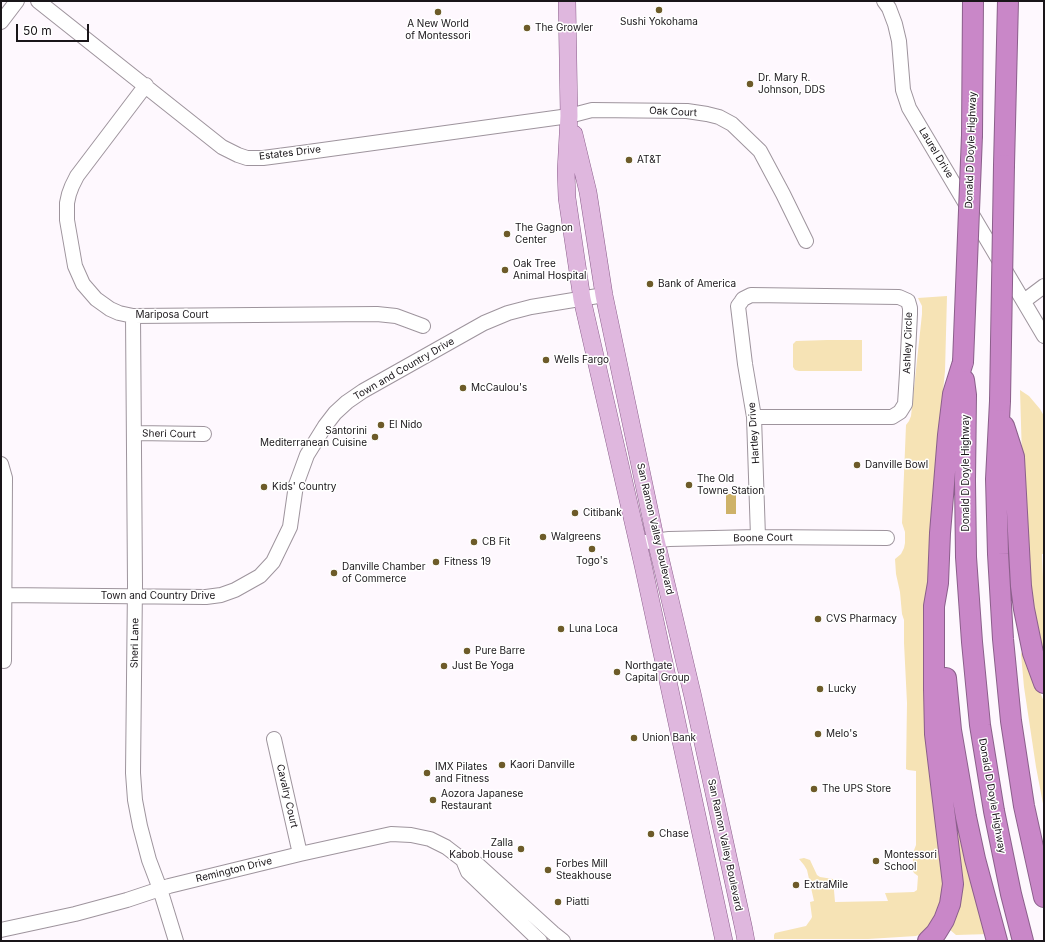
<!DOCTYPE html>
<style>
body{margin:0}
#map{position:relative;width:1045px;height:942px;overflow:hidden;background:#fef8fe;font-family:Inter,sans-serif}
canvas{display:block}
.frame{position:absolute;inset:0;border:2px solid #191519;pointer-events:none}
.scale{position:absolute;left:16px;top:24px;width:73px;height:18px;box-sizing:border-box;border:2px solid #191519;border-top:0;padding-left:5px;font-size:12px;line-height:14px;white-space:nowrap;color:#191519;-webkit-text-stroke:3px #fff;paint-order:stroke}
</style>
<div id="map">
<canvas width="1045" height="942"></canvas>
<div class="frame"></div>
<div class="scale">50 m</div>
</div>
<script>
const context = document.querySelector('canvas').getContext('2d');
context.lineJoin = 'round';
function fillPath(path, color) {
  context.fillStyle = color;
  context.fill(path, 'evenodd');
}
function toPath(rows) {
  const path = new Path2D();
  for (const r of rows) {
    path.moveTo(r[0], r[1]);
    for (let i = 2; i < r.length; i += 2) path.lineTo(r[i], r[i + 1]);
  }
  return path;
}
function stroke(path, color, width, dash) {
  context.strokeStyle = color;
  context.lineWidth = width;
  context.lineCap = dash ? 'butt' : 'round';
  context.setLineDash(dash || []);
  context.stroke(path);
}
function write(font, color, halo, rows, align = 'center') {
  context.font = font + ' Inter,sans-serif';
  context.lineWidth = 3;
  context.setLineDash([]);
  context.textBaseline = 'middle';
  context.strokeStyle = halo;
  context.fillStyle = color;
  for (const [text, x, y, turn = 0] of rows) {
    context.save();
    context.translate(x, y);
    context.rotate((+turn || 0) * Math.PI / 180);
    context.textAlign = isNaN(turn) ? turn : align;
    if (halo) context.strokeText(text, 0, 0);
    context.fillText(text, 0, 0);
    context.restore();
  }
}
fillPath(toPath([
 [947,296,945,371,931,513,928,640,944,861,943,908,935,921,921,934,916,936,868,939,774,939,774,935,775,933,806,926,811,919,812,917,810,902,814,901,807,870,804,865,799,859,804,858,810,860,817,875,820,877,833,879,835,902,888,901,885,893,914,892,917,890,918,876,914,873,913,871,913,853,916,845,916,771,908,770,906,769,907,703,904,643,904,620,902,614,900,592,896,574,895,559,901,554,904,548,905,543,905,532,902,523,906,425,909,421,911,416,922,314,922,306,918,298],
 [827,340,862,340,862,371,799,371,795,370,793,367,793,344,796,341],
 [1020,390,1029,396,1040,409,1044,416,1044,554,1042,554,1044,601,1044,653,1042,648,1032,604,1022,457],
 [1022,652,1024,652,1044,702,1044,809,1036,767,1024,687,1021,654],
 [945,758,990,934,956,935,949,929]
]), '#f6e3b5');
fillPath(toPath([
 [726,494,736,494,736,514,726,514]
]), '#ceb269');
const minor = toPath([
 [38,1,222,147,238,155,247,158,263,158,301,153,569,116,592,110,687,111,707,114,719,117,732,124,760,151,783,194,806,241],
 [884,1,889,8,895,24,899,41,903,90,909,108,1044,336],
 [1,22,17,1],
 [146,85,77,176,72,186,69,194,67,203,67,220,75,266,83,284,96,299,110,309,119,313,133,316,377,314,396,316,423,326],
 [1024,301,1044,286],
 [133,316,135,585,133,773,135,800,140,826,149,860,160,889,176,941],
 [754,417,892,417,900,412,905,404,907,373,910,314,910,308,908,301,899,297,751,295,743,299,741,302,738,306,745,364,754,417,758,537],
 [135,433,204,434],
 [1,464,5,478,4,661],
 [646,542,669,539,758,537,887,538],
 [1,595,206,597,221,595,235,590,260,576,273,562,290,527,296,485,307,455,325,426,335,413,347,402,363,391,484,323,508,313,531,307,604,295],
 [274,739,300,854],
 [463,860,468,872,540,941],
 [1,930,75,914,127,900,169,886,300,854,391,834,411,835,430,839,446,847,463,860,477,864,553,933,563,941]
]);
const major = toPath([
 [567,1,569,116,566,171,567,198,582,299,643,565,724,941],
 [574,134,588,192,604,295,654,532,693,697,744,930,746,941]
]);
const highway = toPath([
 [972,135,973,1],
 [1004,165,1008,1],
 [964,380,966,395,965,481,966,557,972,642,980,725,994,811,1011,894,1023,941],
 [1000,401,996,479,998,554,1003,639,1011,721,1024,806,1044,897],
 [1004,426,1014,457,1021,586,1024,609,1033,653,1044,683],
 [946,678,951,730,966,817,975,859,997,941],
 [928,941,936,933,944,920,950,904,953,884,935,734,934,689,934,606,938,583,940,533,948,435,953,394,963,362]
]);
stroke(minor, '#9e949d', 16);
stroke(major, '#8b5f8b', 18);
stroke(highway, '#8b5f8b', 22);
stroke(minor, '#fff', 14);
stroke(major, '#dfb7de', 17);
stroke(highway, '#c987c8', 20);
const highwayBridge = toPath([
 [963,362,972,135],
 [1000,401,1004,165]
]);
stroke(highwayBridge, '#8b5f8b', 22, []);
stroke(highwayBridge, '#c987c8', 20);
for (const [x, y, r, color] of [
 [659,10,4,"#6d5b29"],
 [438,12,4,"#6d5b29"],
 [527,28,4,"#6d5b29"],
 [750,84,4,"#6d5b29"],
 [629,160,4,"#6d5b29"],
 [507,234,4,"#6d5b29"],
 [505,270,4,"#6d5b29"],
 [650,284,4,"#6d5b29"],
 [546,360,4,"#6d5b29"],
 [463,388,4,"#6d5b29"],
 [381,425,4,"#6d5b29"],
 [375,437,4,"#6d5b29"],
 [857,465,4,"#6d5b29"],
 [689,485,4,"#6d5b29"],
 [264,487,4,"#6d5b29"],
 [575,513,4,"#6d5b29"],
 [543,537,4,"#6d5b29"],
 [474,542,4,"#6d5b29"],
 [592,549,4,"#6d5b29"],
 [436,562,4,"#6d5b29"],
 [334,573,4,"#6d5b29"],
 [818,619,4,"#6d5b29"],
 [561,629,4,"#6d5b29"],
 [467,651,4,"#6d5b29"],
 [444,666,4,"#6d5b29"],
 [617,672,4,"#6d5b29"],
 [820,689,4,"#6d5b29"],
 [818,734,4,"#6d5b29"],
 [634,738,4,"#6d5b29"],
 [502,765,4,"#6d5b29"],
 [427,773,4,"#6d5b29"],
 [814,789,4,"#6d5b29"],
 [433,800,4,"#6d5b29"],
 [651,834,4,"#6d5b29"],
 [521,849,4,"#6d5b29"],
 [876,861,4,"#6d5b29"],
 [548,870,4,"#6d5b29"],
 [796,885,4,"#6d5b29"],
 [558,902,4,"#6d5b29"]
]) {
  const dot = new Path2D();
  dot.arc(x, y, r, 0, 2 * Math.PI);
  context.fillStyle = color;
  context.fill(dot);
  stroke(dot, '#fff', 1.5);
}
write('10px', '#191519', '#fff', [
 ["Sushi Yokohama",659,22,"center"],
 ["A New World",438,24,"center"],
 ["of Montessori",438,36,"center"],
 ["The Growler",535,28],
 ["Dr. Mary R.",758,78],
 ["Johnson, DDS",758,90],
 ["AT&T",637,160],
 ["The Gagnon",515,228],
 ["Center",515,240],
 ["Oak Tree",513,264],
 ["Animal Hospital",513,276],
 ["Bank of America",658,284],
 ["Wells Fargo",554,360],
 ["McCaulou's",471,388],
 ["El Nido",389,425],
 ["Santorini",367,431,"right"],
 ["Mediterranean Cuisine",367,443,"right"],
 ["Danville Bowl",865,465],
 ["The Old",697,479],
 ["Towne Station",697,491],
 ["Kids' Country",272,487],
 ["Citibank",583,513],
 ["Walgreens",551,537],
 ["CB Fit",482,542],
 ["Togo's",592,561,"center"],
 ["Fitness 19",444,562],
 ["Danville Chamber",342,567],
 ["of Commerce",342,579],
 ["CVS Pharmacy",826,619],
 ["Luna Loca",569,629],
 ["Pure Barre",475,651],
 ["Just Be Yoga",452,666],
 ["Northgate",625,666],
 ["Capital Group",625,678],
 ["Lucky",828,689],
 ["Melo's",826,734],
 ["Union Bank",642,738],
 ["Kaori Danville",510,765],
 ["IMX Pilates",435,767],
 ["and Fitness",435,779],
 ["The UPS Store",822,789],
 ["Aozora Japanese",441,794],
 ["Restaurant",441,806],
 ["Chase",659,834],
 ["Zalla",513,843,"right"],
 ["Kabob House",513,855,"right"],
 ["Montessori",884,855],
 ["School",884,867],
 ["Forbes Mill",556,864],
 ["Steakhouse",556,876],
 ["ExtraMile",804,885],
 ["Piatti",566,902]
], 'left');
write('10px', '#191519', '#fff', [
 ["Oak Court",673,112,3],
 ["Donald D Doyle Highway",971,150,-88],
 ["Estates Drive",290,153,-7],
 ["Laurel Drive",936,153,59],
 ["Mariposa Court",172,315],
 ["Ashley Circle",908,343,-88],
 ["Town and Country Drive",404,369,-30],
 ["Hartley Drive",754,433,-94],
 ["Sheri Court",169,434,1],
 ["Donald D Doyle Highway",966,473,-90],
 ["San Ramon Valley Boulevard",655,529,77],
 ["Boone Court",763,538,-1],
 ["Town and Country Drive",158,596],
 ["Sheri Lane",135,643,-89],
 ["Cavalry Court",287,796,77],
 ["Donald D Doyle Highway",992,796,80],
 ["San Ramon Valley Boulevard",725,845,78],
 ["Remington Drive",234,870,-14]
]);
</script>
